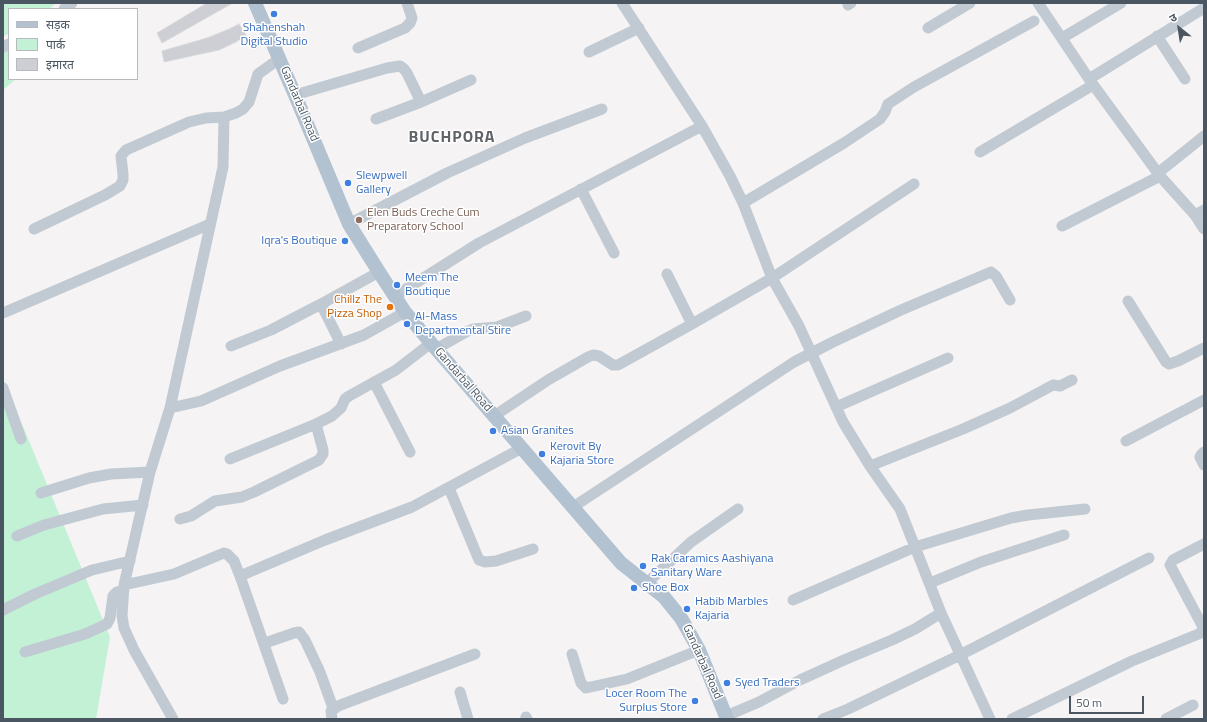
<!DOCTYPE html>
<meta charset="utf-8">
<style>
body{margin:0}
#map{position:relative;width:1207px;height:722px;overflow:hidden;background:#f5f3f3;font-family:"Titillium Web","Noto Sans Devanagari",sans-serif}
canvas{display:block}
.frame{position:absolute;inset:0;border:4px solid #4a5661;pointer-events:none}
.legend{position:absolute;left:8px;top:8px;width:130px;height:72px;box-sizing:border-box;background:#fff;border:1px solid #b7bbc0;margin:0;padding:5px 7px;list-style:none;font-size:12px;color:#4a5661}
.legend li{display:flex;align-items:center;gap:8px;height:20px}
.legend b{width:20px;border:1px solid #b7bbc0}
.north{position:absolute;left:1159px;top:8px;width:40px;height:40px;-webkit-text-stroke:3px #fff;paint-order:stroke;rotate:330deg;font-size:11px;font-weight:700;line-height:16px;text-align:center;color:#4a5661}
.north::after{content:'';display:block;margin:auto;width:14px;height:18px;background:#4a5661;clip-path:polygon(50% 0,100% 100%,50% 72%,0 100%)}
.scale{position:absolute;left:1069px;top:696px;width:75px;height:18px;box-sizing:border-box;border:2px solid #4a5661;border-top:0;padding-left:5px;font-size:12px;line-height:14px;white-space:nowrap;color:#4a5661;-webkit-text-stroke:3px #fff;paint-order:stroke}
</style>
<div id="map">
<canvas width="1207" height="722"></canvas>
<div class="frame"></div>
<ul class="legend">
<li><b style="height:5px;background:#b3c2d1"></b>सड़क</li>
<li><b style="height:11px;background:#c3f1d5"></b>पार्क</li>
<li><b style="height:11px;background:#cdcfd5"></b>इमारत</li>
</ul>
<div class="north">उ</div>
<div class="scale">50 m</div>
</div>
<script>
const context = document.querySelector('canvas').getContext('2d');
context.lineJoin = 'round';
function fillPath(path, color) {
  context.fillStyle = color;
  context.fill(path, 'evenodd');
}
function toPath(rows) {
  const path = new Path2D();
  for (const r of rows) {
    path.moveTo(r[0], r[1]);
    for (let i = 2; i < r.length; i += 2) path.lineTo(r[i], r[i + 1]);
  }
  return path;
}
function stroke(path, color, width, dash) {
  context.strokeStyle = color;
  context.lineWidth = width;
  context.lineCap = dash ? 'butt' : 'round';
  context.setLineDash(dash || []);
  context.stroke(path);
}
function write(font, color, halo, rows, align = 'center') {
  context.font = font + ' "Titillium Web",sans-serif';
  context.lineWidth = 3;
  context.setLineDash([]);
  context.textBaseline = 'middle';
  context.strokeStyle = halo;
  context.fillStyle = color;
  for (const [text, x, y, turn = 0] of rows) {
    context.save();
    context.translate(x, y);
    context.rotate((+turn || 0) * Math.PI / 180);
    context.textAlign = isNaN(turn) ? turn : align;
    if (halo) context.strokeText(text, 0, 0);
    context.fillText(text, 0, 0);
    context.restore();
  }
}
fillPath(toPath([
 [3,3,56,3,49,9,9,9,9,34,3,36],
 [9,48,9,79,16,79,3,90,3,51],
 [3,378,110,637,96,719,3,719]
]), '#c3f1d5');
const building = toPath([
 [207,3,231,4,162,43,157,33,207,3],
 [239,24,246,35,236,42,219,50,164,62,162,51,207,38,229,29,239,24]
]);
fillPath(building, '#cdcfd5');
stroke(building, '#d7d9de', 1);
stroke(toPath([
 [622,3,702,126,730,176,743,203,772,278,799,326,843,422,870,466,900,509,941,613,990,719],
 [1038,3,1089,79,1160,176,1195,215,1204,229],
 [848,5,851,3],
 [64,9,72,3],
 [928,28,970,3],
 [1157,36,1185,79],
 [1062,38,1121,3],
 [3,47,9,44],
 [358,48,405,28,410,23,412,18,407,3],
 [589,52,639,28],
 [1089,79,1204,8],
 [295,95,387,68,400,66,404,69,407,73,421,102],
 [376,119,421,102,471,80],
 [980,152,1093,85],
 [1158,173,1204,136],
 [581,189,614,253],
 [743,203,844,143,880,119,885,112,888,104,914,87,1034,21],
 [1195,215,1204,210],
 [349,224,447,173,525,138,602,109],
 [1062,226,1160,176],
 [34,229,105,195,120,186,123,180,123,174,121,156,126,150,189,122,206,118,224,117,236,113,243,109,249,102,258,74,279,59],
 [667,274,692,324],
 [395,296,479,243,702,126],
 [1128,301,1166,362,1169,364,1178,361,1204,348],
 [3,313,210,224],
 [341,344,321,304,379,272],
 [231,346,271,330,321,304],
 [436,349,466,332,473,329,497,327,526,316],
 [374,382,410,452],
 [3,388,21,439],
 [836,407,948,358],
 [170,408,201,401,280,366,364,335,405,312],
 [494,416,548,380,588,357,593,355,599,356,613,365,618,365,692,324,772,278,914,184],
 [1126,441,1204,400],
 [1204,452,1201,455,1200,457,1204,465],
 [230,459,316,424,332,416,341,408,345,399,349,396,396,370,431,343],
 [870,466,963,429,1010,408,1053,385,1060,386,1072,380],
 [449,488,479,560,485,562,496,561,533,549],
 [41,493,89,478,111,474,150,472],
 [573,507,794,362,833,342,901,310,991,272,996,276,1010,300],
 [180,519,191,516,215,501,242,497,254,492,319,460,323,454,323,450,316,424],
 [17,536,44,525,103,509,143,505],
 [240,576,325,540,412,507,522,448],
 [647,583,691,542,738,509],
 [930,583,981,562,1064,535],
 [124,585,174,574,219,555,224,553,227,554,234,561,240,576,283,699],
 [793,600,915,547,1011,518,1028,515,1085,509],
 [3,610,35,594,92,570,130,561],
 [265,643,294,633,299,632,305,640,320,672,333,708],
 [25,652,85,634,107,624,110,618,113,596,117,592,124,590],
 [572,654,581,683,586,688,627,679,699,650],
 [460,692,468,719],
 [726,716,759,702,800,680,844,660,892,640,915,629,941,613],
 [526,717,527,719],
 [173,719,134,650,124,628,122,616,124,585,150,472,170,408,223,167,224,117],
 [332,719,331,711,338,706,475,654],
 [823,719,848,709,960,655,1149,558],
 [1012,719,1132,661,1201,633,1203,627,1170,565,1173,560,1204,544],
 [1166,719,1193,705]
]), '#c1cad2', 11);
stroke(toPath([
 [255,3,295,95,349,224,379,272,405,312,431,343,621,563,664,597,681,618,699,650,727,719]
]), '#b3c2d1', 14);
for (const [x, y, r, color] of [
 [274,14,4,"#3f7fe0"],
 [348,183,4,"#3f7fe0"],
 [359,220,4,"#8d6e63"],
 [345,241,4,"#3f7fe0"],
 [397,285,4,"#3f7fe0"],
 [390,307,4,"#e8710a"],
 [407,324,4,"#3f7fe0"],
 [493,431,4,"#3f7fe0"],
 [542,454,4,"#3f7fe0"],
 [643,566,4,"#3f7fe0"],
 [634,588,4,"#3f7fe0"],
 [687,609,4,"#3f7fe0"],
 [727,683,4,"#3f7fe0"],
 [695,701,4,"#3f7fe0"]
]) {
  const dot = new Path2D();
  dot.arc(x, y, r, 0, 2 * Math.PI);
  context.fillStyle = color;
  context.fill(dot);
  stroke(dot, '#fff', 1.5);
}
write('12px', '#366cbe', '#fff', [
 ["Shahenshah",274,28,"center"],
 ["Digital Studio",274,42,"center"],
 ["Slewpwell",356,176],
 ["Gallery",356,190],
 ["Iqra's Boutique",337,241,"right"],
 ["Meem The",405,278],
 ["Boutique",405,292],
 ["Al-Mass",415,317],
 ["Departmental Stire",415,331],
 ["Asian Granites",501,431],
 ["Kerovit By",550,447],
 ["Kajaria Store",550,461],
 ["Rak Caramics Aashiyana",651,559],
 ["Sanitary Ware",651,573],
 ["Shoe Box",642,588],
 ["Habib Marbles",695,602],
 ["Kajaria",695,616],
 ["Syed Traders",735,683],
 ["Locer Room The",687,694,"right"],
 ["Surplus Store",687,708,"right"]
], 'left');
write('12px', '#4a5661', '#fff', [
 ["Gandarbal Road",299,104,67],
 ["Gandarbal Road",463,380,49],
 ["Gandarbal Road",702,662,66]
]);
write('12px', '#785e54', '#fff', [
 ["Elen Buds Creche Cum",367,213],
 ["Preparatory School",367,227]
], 'left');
write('12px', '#c56008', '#fff', [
 ["Chillz The",382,300],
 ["Pizza Shop",382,314]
], 'right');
context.letterSpacing = '1px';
write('bold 16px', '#5f6368', '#fff', [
 ["BUCHPORA",452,138]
]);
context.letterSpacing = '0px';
</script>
